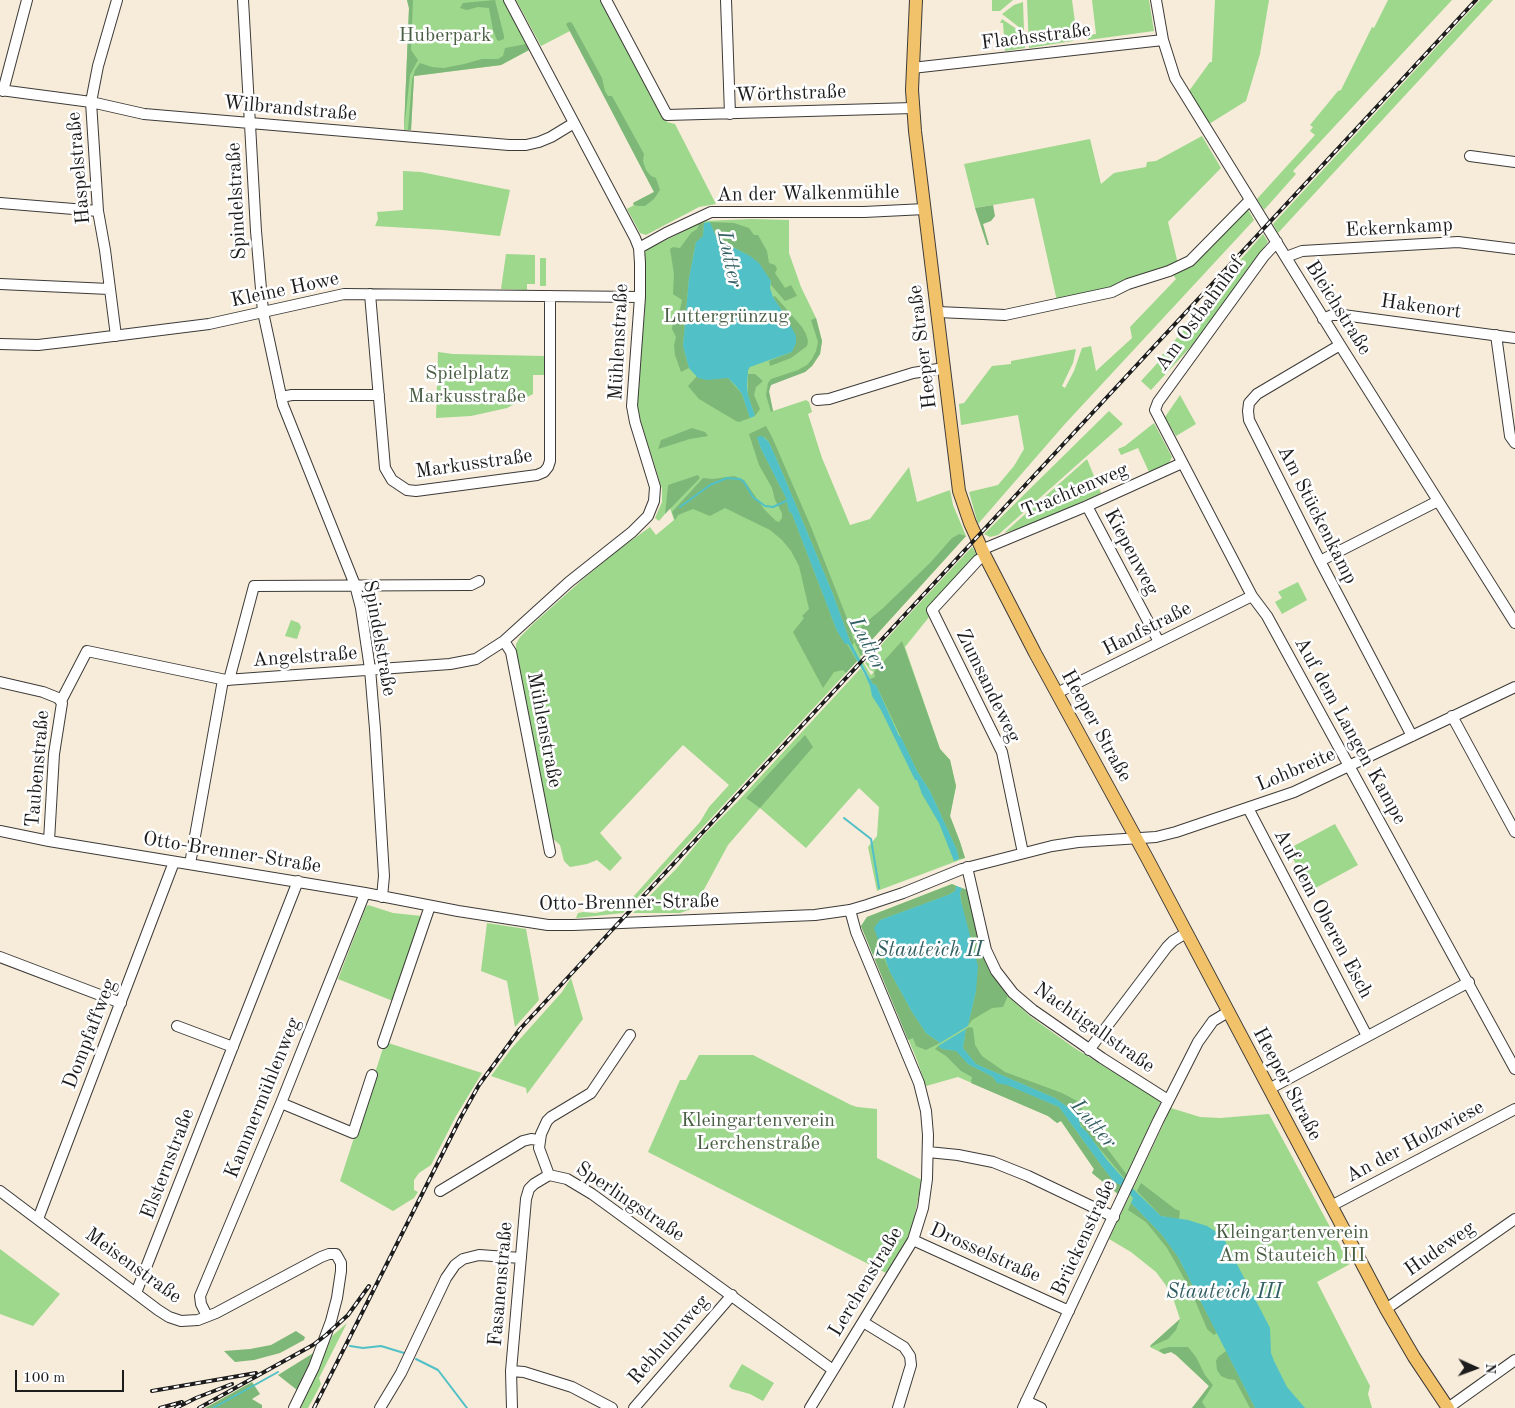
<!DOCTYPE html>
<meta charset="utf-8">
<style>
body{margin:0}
#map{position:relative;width:1515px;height:1408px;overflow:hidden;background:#f7ebd9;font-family:"Old Standard TT",serif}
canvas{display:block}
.north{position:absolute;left:1450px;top:1343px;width:50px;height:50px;-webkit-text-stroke:4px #fff;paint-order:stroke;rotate:92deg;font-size:14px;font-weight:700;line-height:20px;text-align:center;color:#1c1c1c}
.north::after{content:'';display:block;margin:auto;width:18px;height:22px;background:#1c1c1c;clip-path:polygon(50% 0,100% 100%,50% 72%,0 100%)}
.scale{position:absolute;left:15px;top:1370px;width:109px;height:22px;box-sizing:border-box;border:2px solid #1c1c1c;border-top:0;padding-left:6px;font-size:15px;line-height:18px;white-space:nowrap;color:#1c1c1c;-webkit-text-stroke:4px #fff;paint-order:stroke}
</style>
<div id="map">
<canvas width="1515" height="1408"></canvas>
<div class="north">N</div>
<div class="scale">100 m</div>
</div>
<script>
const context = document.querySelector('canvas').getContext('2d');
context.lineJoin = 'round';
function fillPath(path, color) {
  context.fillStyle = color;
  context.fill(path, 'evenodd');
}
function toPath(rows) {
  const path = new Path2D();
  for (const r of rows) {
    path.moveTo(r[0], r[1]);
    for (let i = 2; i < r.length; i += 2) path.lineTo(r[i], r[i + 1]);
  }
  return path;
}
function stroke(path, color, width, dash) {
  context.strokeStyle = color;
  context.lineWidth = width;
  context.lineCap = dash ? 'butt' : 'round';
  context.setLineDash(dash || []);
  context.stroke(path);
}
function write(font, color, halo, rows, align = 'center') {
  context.font = font + ' "Old Standard TT",serif';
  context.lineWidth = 5;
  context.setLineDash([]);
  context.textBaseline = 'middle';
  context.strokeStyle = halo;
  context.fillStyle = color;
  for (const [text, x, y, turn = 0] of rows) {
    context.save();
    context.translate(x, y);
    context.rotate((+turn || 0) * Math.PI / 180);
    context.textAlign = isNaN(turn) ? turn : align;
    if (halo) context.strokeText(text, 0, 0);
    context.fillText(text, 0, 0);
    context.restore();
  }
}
fillPath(toPath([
 [407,0,503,0,529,50,501,65,414,76,411,130,404,130,409,8],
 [516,0,604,0,667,122,675,124,716,204,699,207,646,235,640,233,627,209,634,205,633,203,654,192,570,31,541,46],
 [992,0,1013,0,1000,11,992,11],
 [1027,0,1072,0,1076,29,1071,30,1073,41,1029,48],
 [1092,0,1149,0,1154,31,1088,40,1087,35,1096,34],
 [1215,0,1269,0,1260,54,1246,101,1209,124,1189,91,1210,62,1212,62],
 [1388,0,1452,0,1293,171,1296,174,1264,210,1257,199,1315,135,1310,131,1313,127,1310,125,1338,91,1341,90,1372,27,1374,28],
 [1480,0,1493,0,1278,233,1273,224],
 [1023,2,1024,31,1002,14,1014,5],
 [1002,19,1024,34,1025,48,1005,51,1003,23,1000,23],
 [1202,136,1221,168,1168,222,1178,264,1112,289,1057,301,1034,198,975,208,964,164,1090,139,1101,184,1114,173,1146,167,1147,162,1156,161],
 [403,171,421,172,510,190,500,236,443,230,375,226,378,219,377,212,403,210],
 [1246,206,1254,220,1064,425,978,524,969,492,998,485,1014,466,1024,449,1018,415,961,425,959,404,964,403,992,366,1011,364,1011,361,1076,349,1073,363,1062,386,1065,388,1074,371,1082,348,1091,346,1096,371,1132,338,1130,327,1176,279,1172,273],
 [751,219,789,220,789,253,801,287,816,318,822,341,820,354,812,366,805,372,773,383,770,386,769,393,773,411,806,400,809,402,812,412,808,414,822,458,850,525,870,519,909,467,917,502,950,490,953,505,966,536,868,644,868,649,860,657,871,675,874,672,870,670,865,663,901,623,972,547,978,556,905,647,940,749,950,760,956,786,950,816,960,842,965,858,877,891,868,847,877,836,879,807,859,788,806,848,760,808,728,845,694,908,680,913,633,913,676,869,704,835,737,802,861,668,867,679,869,677,859,659,623,913,576,918,578,913,583,912,596,913,625,906,700,822,709,807,729,785,683,745,600,833,622,858,610,871,597,860,587,864,570,867,564,861,560,845,551,837,516,653,516,644,520,637,534,623,582,580,618,550,650,527,656,535,674,520,670,508,659,521,655,518,662,502,662,489,641,422,637,406,638,374,645,311,645,253,646,250,704,221],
 [1263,234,1268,242,1197,340,1151,390,1141,381,1163,357,1162,355,1196,316,1235,266],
 [506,254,535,255,535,284,527,284,527,290,501,289],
 [540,258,546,258,546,286,540,286],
 [438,352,453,354,544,356,544,375,533,375,533,394,507,408,471,416,436,418],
 [1180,395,1196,424,1176,436,1165,417],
 [1109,411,1123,424,998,535,990,537,984,534],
 [1154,423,1172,457,1169,463,1149,472,1138,448,1121,455,1118,449,1125,446],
 [1087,459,1101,493,1034,524,1004,533],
 [1298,582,1307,600,1282,614,1275,602,1282,598,1278,592],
 [291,620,299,623,301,627,297,639,285,636],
 [1335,824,1358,865,1310,891,1288,849],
 [952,884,967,890,981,952,990,972,1007,995,1031,1017,1076,1049,1161,1101,1118,1194,1092,1173,1094,1169,1061,1121,1057,1123,1048,1116,958,1077,926,1086,917,1060,861,926,867,917],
 [368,905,393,913,422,916,393,1001,338,979,366,907],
 [487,923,526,929,539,1000,515,1027,507,981,481,971],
 [571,978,583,1019,527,1094,526,1088,491,1076,511,1049,562,992],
 [385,1042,482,1073,456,1116,431,1165,419,1173,414,1180,414,1190,418,1192,414,1198,393,1211,340,1181],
 [699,1055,753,1055,851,1105,857,1107,877,1109,877,1158,922,1180,913,1223,907,1239,886,1273,648,1152,680,1080,686,1080],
 [1171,1108,1200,1117,1220,1118,1269,1114,1350,1264,1317,1282,1370,1386,1368,1394,1372,1408,1192,1408,1209,1386,1176,1355,1171,1352,1164,1354,1150,1347,1151,1345,1180,1319,1174,1301,1165,1284,1156,1272,1131,1252,1109,1239],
 [0,1249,60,1294,33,1326,0,1314],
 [347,1323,319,1378,321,1384,308,1408,300,1408,317,1373,332,1336],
 [742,1364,774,1383,763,1401,750,1394,732,1389,729,1386]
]), '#9dd88c');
fillPath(toPath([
 [407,0,413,0,411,50,418,60,410,75,404,130,409,8],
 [495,0,504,36,504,39,499,41,497,40,493,30,489,8,478,7,467,10,460,8,463,3],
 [569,22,572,23,602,78,605,91,608,96,612,96,644,154,643,161,646,170,651,176,656,178,660,190,654,199,645,206,638,206,634,205,633,203,654,192,566,24],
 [526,44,529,50,501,65,414,76,411,130,408,130,412,80,415,70,420,63,432,67,444,68,464,64,482,59,498,59,503,56,505,48],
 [993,205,995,216,991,221,983,224,989,245,987,245,975,208],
 [710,222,734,223,749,228,754,235,758,235,767,251,769,263,775,265,777,269,775,273,785,288,791,285,797,296,785,301,771,285,771,281,750,256,717,239],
 [704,223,703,236,696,242,689,278,683,346,689,368,681,372,675,355,674,345,676,337,672,329,674,315,680,309,682,300,673,294,674,274,670,249,673,247,680,248,691,233,697,229,699,224],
 [775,296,802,327,806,334,808,341,807,346,791,358,770,366,769,361,792,352,785,315,773,297],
 [816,318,822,341,820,354,812,366,805,372,771,385,769,391,773,411,771,412,766,395,768,383,771,379,798,370,807,365,812,359,816,351,818,342,811,320],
 [748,374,755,374,763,381,756,387,754,395,760,409,755,416,748,395],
 [697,376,728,378,742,394,750,418,739,422,736,421,699,399,688,386],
 [766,426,772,437,811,527,850,626,854,643,852,645,850,641,833,594,783,474,769,442,764,437,758,440,761,449,786,498,789,511,792,514,837,631,845,643,847,644,857,661,846,673,843,670,834,672,823,688,793,632,804,618,802,616,809,609,799,566,791,551,782,540,770,530,725,508,710,516,693,509,678,515,675,520,672,512,703,478,713,479,734,476,744,480,764,509,776,521,779,522,782,518,782,513,775,500,772,488,759,465,749,434],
 [692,428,705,432,708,436,690,439,658,449,661,440],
 [698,475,700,478,665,514,668,485],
 [959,534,966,536,868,644,868,649,861,656,854,641,858,629,882,609,930,563,952,538],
 [902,641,940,749,950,760,956,786,950,816,960,842,965,858,959,859,957,850,930,791,917,771,876,685,873,684,870,679,875,677,874,672],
 [805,735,813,747,760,808,746,798],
 [952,884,956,886,955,891,948,895,880,920,881,951,890,972,912,1012,926,1033,940,1043,926,1050,916,1046,913,1038,908,1040,861,926,867,917],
 [962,888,967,890,981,952,990,972,1007,995,1007,998,1003,1007,992,1008,972,1020,968,1026,976,991,960,893],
 [969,1027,973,1028,975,1045,982,1056,1005,1072,1062,1093,1079,1102,1088,1123,1127,1175,1125,1179,1084,1130,1075,1114,1069,1108,1055,1098,976,1064,963,1048,966,1029],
 [938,1046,942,1049,956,1050,968,1064,993,1077,994,1079,1059,1107,1104,1169,1114,1182,1122,1185,1118,1194,1092,1173,1094,1169,1061,1121,1057,1123,1048,1116,971,1083,972,1077,961,1071,946,1056,935,1049],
 [1141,1183,1175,1209,1180,1211,1179,1219,1161,1216,1137,1191],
 [1131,1203,1162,1235,1178,1257,1217,1333,1214,1335,1207,1329,1192,1293,1175,1262,1167,1248,1146,1222,1128,1210],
 [1180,1319,1176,1330,1168,1339,1150,1347,1151,1345],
 [296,1331,305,1337,304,1340,280,1353,254,1360,235,1362,224,1351,250,1349,271,1345],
 [1169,1347,1188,1347,1196,1357,1205,1375,1213,1385,1202,1402,1206,1408,1192,1408,1209,1386,1176,1355,1171,1352,1164,1354,1159,1351,1161,1349],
 [1226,1351,1255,1408,1250,1408,1235,1380,1228,1379,1221,1376,1217,1370,1216,1361,1218,1357],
 [315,1352,297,1390,278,1375],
 [252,1382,260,1394,252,1399,262,1405,262,1408,205,1408]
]), '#7eb878');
fillPath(toPath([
 [710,222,717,239,750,256,759,263,771,281,770,288,773,297,785,315,796,336,796,343,792,352,750,367,748,370,747,386,748,395,755,416,750,418,742,394,736,386,728,378,707,380,698,378,689,368,683,346,689,278,696,242,703,236,704,223],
 [762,436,769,442,783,474,833,594,850,641,870,679,873,684,876,685,899,736,901,737,917,771,930,791,957,850,959,859,954,861,939,823,922,794,917,780,915,780,881,710,872,696,870,686,864,673,848,644,845,644,837,631,792,514,789,511,786,498,761,449,757,437],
 [956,886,962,888,960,893,961,901,978,966,976,991,968,1026,940,1043,926,1033,912,1012,890,972,874,928,880,920,948,895,955,891],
 [966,1029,963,1048,976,1064,1055,1098,1069,1108,1078,1117,1081,1127,1087,1132,1107,1160,1131,1187,1161,1216,1188,1220,1207,1226,1215,1231,1225,1241,1270,1328,1271,1353,1274,1361,1287,1387,1305,1408,1255,1408,1178,1257,1162,1235,1131,1203,1133,1198,1123,1186,1114,1182,1104,1169,1059,1107,1007,1085,997,1083,993,1077,968,1064,956,1051,942,1049,938,1046]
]), '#51c0c7');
stroke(toPath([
 [680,507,710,485,727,478,740,479,744,482,753,497,765,506,773,507,786,501],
 [844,818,871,839,879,888],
 [350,1346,363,1348,381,1346,404,1353],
 [416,1359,438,1370,467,1408],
 [213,1408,278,1372]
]), '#51c0c7', 2);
const minor = toPath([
 [243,0,256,231,263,312,283,405,355,585,361,608,370,669,375,729,384,876,382,897],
 [606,0,667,115,913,108],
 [726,0,730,114],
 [1156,0,1163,40,1175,78,1340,345,1515,623],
 [912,68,1163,40],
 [0,90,91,102,144,114,509,145,526,145,539,142,551,137,574,123],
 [3,91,27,0],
 [1470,156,1515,162],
 [0,203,98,211],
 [1277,242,1264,256,1158,402,1155,410,1252,596,1267,616,1515,1069],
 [639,248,666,233,711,212,864,212,925,209],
 [1286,257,1302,251,1458,242,1515,249],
 [0,284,109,289],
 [370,294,385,468,392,480,407,490,416,491,537,475,544,472,548,467,550,461,550,296],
 [938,312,1005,315,1112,292,1128,284,1169,271,1190,261,1250,200],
 [1323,319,1332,315,1343,315,1515,338],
 [1496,335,1510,436,1515,443],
 [116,336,105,250,98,211,91,102,98,66,117,0],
 [0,344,38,345,73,341,209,324,344,294,640,297],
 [1340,345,1257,394,1249,403,1248,411,1249,420,1320,561,1412,736],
 [281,397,292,395,379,395],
 [817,400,829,399,913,373,944,368],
 [1087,506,1159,642],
 [981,550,1087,506,1182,463],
 [985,556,978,560,932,610,1002,752,1023,853],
 [1320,561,1438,501],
 [504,641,511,652,550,852],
 [229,680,254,586,466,585,471,585,479,581],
 [0,682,43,692,58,698,62,703,54,754,49,841],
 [1057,693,1252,596],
 [61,701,87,651,226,680,450,664,476,659,504,641,569,582,632,532,648,516,654,501,655,487,635,422,632,406,640,297,640,263,639,248,635,238,509,0],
 [1452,716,1515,832],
 [1248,808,1367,1036],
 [0,831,49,841,365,893,458,911,548,925,573,925,815,915,850,910,867,905,903,893,962,869,1052,846,1078,842,1156,837,1176,832,1294,792,1515,687],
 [190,864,223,680],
 [967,867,986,950,996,971,1013,993,1033,1010,1102,1058,1168,1100],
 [0,957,121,1003],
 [177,1026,233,1047],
 [383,1043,430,906],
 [1089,1050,1167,947,1173,941,1186,933],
 [1269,1089,1469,982],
 [281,1103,353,1133,372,1075],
 [928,1152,958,1155,993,1162,1028,1176,1114,1217],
 [549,1175,567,1179,592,1194,833,1370],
 [549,1175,539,1148,541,1134,547,1121,551,1117,591,1093,630,1035],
 [0,1191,158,1310,169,1317,181,1321,198,1320,216,1313,321,1257,329,1254,336,1254,341,1263,341,1271,337,1298,331,1321,314,1367,294,1408],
 [440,1191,523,1141,531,1139,539,1140],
 [1331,1206,1515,1109],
 [38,1219,174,862],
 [913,1240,1069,1311],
 [136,1293,298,881],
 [1386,1309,1515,1219],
 [207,1316,201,1304,200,1296,281,1103,365,893],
 [863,1322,904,1347,910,1356,911,1365,898,1408],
 [511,1371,524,1372,572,1387,612,1408],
 [1026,1401,1041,1408],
 [380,1408,401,1373,446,1278,455,1265,463,1259,479,1255,521,1258],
 [512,1408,511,1371,526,1199,529,1189,534,1184,549,1175],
 [634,1408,732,1295],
 [810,1408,913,1240,923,1208,927,1179,928,1135,926,1111,919,1083,856,932,850,910],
 [1023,1408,1158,1121,1198,1042,1213,1021,1228,1012],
 [1448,1408,1515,1360]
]);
const major = toPath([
 [916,0,912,90,915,131,959,491,970,523,985,556,1035,653,1147,858,1386,1309,1414,1357,1448,1408]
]);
stroke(minor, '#3d3b38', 12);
stroke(major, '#3d3b38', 14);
stroke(minor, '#fff', 10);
stroke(major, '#f2c26a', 12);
const rail = toPath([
 [152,1391,256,1373],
 [160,1408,182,1402],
 [176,1408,196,1398,232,1384],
 [199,1408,313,1345,326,1335,348,1315,369,1286],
 [314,1408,461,1117,479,1085,520,1029,1476,0]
]);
stroke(rail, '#1c1c1c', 4);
stroke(rail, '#fff', 2, [5.5]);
write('20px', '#495e43', '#fff', [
 ["Huberpark",445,36],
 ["Luttergrünzug",726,317],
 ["Spielplatz",467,374],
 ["Markusstraße",467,397],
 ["Kleingartenverein",758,1121],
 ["Lerchenstraße",758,1144],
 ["Kleingartenverein",1292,1233],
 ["Am Stauteich III",1292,1256]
]);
write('20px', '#1c1c1c', '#fff', [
 ["Flachsstraße",1036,37,-7],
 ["Wörthstraße",791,94,-2],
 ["Wilbrandstraße",290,109,5],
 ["Haspelstraße",79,168,-95],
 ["An der Walkenmühle",808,194,-1],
 ["Spindelstraße",237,201,-93],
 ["Eckernkamp",1399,228,-3],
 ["Kleine Howe",285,290,-12],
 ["Hakenort",1421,307,8],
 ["Bleichstraße",1338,308,58],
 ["Am Ostbahnhof",1200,314,-54],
 ["Mühlenstraße",619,342,-87],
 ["Heeper Straße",923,347,-97],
 ["Markusstraße",474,464,-8],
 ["Trachtenweg",1075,491,-23],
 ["Am Stückenkamp",1317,515,63],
 ["Kiepenweg",1131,552,62],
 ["Hanfstraße",1147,629,-27],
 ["Spindelstraße",379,638,80],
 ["Angelstraße",305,657,-4],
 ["Zumsandeweg",988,686,64],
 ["Heeper Straße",1096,726,61],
 ["Mühlenstraße",544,730,79],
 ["Auf dem Langen Kampe",1350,731,61],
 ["Taubenstraße",38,769,-85],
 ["Lohbreite",1296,770,-23],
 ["Otto-Brenner-Straße",232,853,9],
 ["Otto-Brenner-Straße",629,903,-1],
 ["Auf dem Oberen Esch",1323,914,62],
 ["Nachtigallstraße",1094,1028,35],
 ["Dompfaffweg",90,1034,-69],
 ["Heeper Straße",1287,1084,62],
 ["Kammermühlenweg",263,1098,-68],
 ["An der Holzwiese",1415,1142,-28],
 ["Elsternstraße",168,1164,-69],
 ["Sperlingstraße",630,1202,34],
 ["Brückenstraße",1084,1238,-65],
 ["Hudeweg",1440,1249,-35],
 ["Drosselstraße",985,1253,24],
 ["Meisenstraße",133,1266,36],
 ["Lerchenstraße",866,1282,-59],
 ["Fasanenstraße",501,1284,-85],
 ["Rebhuhnweg",669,1340,-49]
]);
write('italic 21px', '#315e60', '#fff', [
 ["Lutter",729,259,78],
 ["Lutter",867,644,63],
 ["Stauteich II",929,950],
 ["Lutter",1093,1124,49],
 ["Stauteich III",1224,1292]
]);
</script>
